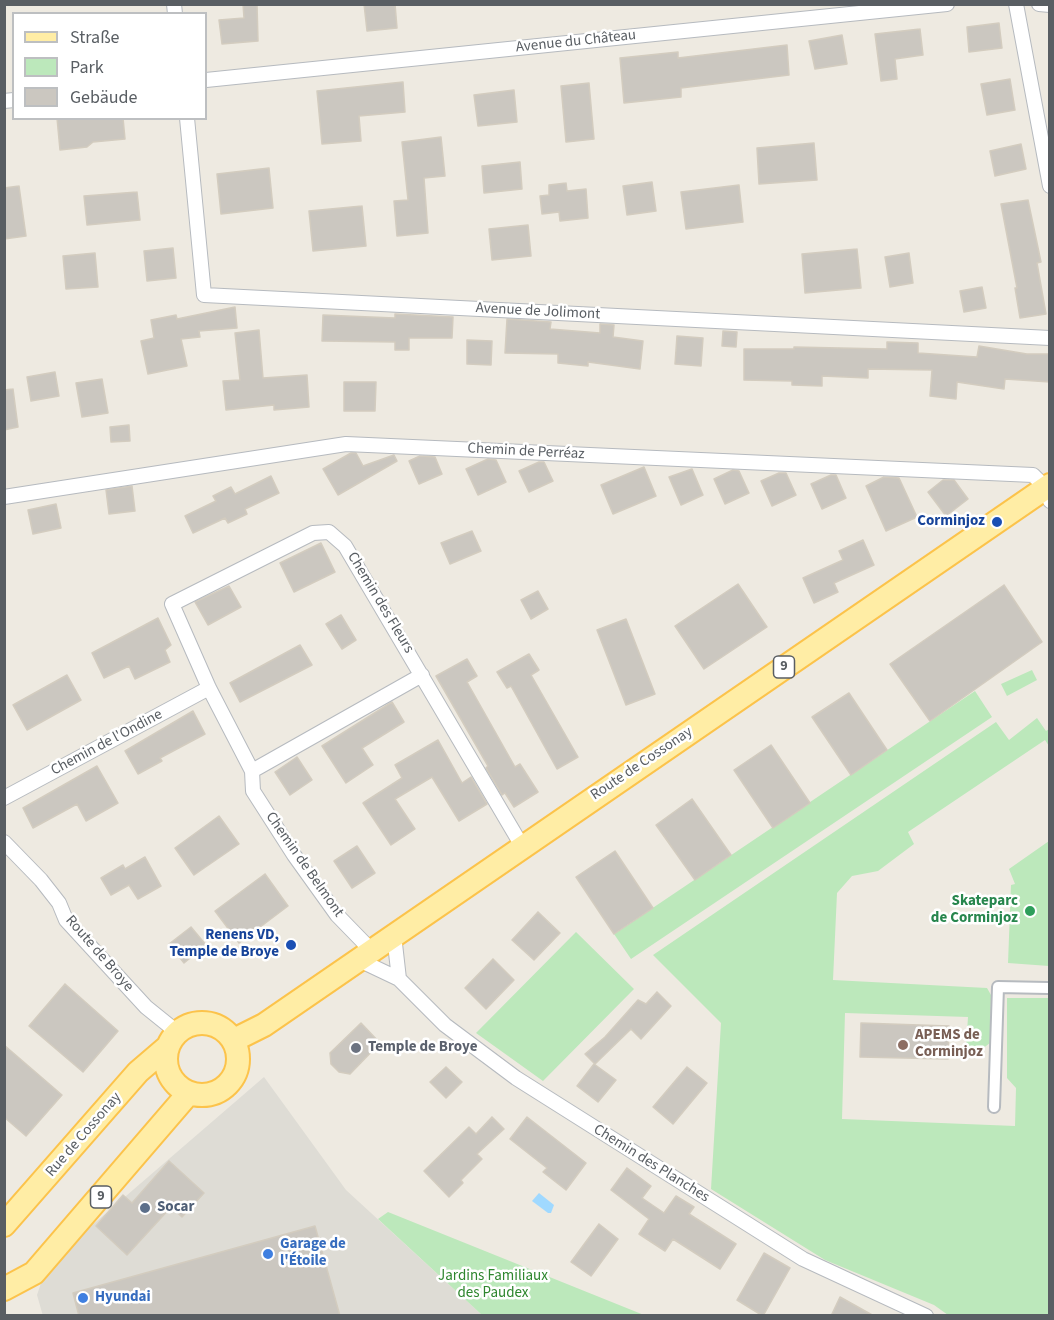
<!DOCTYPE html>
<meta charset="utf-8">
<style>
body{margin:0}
#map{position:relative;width:1054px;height:1320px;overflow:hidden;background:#eeeae1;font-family:"Source Sans 3",sans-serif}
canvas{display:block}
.frame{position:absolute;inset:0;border:6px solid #595e63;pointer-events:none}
.legend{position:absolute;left:12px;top:12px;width:195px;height:108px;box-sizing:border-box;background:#fff;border:2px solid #bdbfc1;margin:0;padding:8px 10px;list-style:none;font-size:18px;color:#595e63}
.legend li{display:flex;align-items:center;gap:12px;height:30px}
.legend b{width:30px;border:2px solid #bdbfc1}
</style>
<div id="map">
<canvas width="1054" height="1320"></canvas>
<div class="frame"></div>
<ul class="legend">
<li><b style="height:8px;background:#ffeda5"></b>Straße</li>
<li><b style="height:16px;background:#bce8bb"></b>Park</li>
<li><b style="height:16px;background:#cbc7c0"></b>Gebäude</li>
</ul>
</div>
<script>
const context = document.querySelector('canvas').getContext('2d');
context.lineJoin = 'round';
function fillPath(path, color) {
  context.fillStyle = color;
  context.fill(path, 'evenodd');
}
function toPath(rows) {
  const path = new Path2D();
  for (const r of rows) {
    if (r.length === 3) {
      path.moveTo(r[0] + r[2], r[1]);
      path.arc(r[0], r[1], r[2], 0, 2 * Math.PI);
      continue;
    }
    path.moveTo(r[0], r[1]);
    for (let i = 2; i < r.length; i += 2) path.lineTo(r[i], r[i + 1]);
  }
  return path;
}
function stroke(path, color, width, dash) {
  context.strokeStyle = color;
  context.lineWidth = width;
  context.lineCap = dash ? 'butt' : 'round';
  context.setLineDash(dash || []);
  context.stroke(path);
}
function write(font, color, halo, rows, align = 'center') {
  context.font = font + ' "Source Sans 3",sans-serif';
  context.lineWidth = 5;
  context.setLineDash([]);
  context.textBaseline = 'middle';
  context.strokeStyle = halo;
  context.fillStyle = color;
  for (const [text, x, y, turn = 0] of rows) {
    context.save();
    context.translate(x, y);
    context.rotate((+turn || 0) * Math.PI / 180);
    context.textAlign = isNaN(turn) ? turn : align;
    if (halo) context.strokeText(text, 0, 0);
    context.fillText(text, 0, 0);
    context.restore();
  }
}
fillPath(toPath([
 [264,1077,346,1190,482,1315,43,1316,37,1295,43,1277,68,1246]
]), '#dedcd5');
fillPath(toPath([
 [1032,670,1037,680,1007,696,1001,684],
 [975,691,992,717,631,959,614,934],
 [1037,718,1046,731,1049,729,1049,746,1045,740,908,832,914,844,878,871,852,876,837,893,833,980,987,988,991,995,990,1043,982,1049,966,1047,968,1017,845,1013,842,1119,1015,1126,1016,1088,1007,1078,1007,998,1049,998,1049,1315,948,1315,934,1305,825,1260,711,1189,721,1023,653,955,996,722,1009,740],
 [1049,841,1049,980,1049,966,1008,963,1011,885,1015,884,1009,869],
 [576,932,634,989,543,1081,476,1033],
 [388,1212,644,1315,482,1315,378,1219]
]), '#bce8bb');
fillPath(toPath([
 [539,1193,554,1205,551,1213,548,1213,532,1201]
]), '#a0d9ff');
const building = toPath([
 [243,4,257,4,258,41,222,44,219,20,244,18,243,4],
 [364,4,395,4,397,28,367,31,364,4],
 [999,23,1002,48,969,52,967,27,999,23],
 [920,29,923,55,895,59,897,79,881,81,875,34,920,29],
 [842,35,847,64,815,69,809,41,842,35],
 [787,45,789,75,681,88,681,97,624,103,620,58,678,52,678,58,787,45],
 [1010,79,1015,110,987,115,981,84,1010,79],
 [403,82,405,112,359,116,361,141,322,144,317,91,403,82],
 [589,83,594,139,566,142,561,86,589,83],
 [514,90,517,122,478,126,474,95,514,90],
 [57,118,123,118,125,139,93,142,87,147,60,150,57,118],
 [441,137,445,176,424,178,428,233,397,236,394,201,408,200,402,142,441,137],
 [814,143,817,180,759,184,757,148,814,143],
 [1021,144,1026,169,995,176,990,151,1021,144],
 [520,162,522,189,484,193,482,166,520,162],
 [269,168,273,208,221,214,217,174,269,168],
 [652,182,656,211,627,215,623,186,652,182],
 [566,183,567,191,586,189,588,218,560,221,559,212,542,214,540,196,549,195,549,185,566,183],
 [739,185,743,222,686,229,681,192,739,185],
 [19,186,26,236,4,239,4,188,19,186],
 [137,192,140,220,87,225,84,196,137,192],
 [1028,200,1041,262,1037,263,1046,314,1020,318,1015,288,1017,288,1001,204,1028,200],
 [362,206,366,246,313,251,309,211,362,206],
 [528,225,531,256,492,260,489,229,528,225],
 [173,248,176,278,147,281,144,251,173,248],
 [857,249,861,288,805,293,802,254,857,249],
 [95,253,98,287,66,289,63,256,95,253],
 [909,253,913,283,890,287,885,257,909,253],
 [982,287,986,308,964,312,960,291,982,287],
 [235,307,237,328,199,331,200,337,181,339,187,366,148,374,141,341,154,338,151,320,176,315,177,319,235,307],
 [395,314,453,317,452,338,409,338,409,350,395,350,395,342,322,341,323,315,395,318,395,314],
 [507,319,551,322,550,329,600,333,600,324,614,325,613,337,643,341,640,369,588,362,588,366,558,363,558,354,505,353,507,319],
 [259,330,263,378,307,375,309,407,274,410,274,405,226,410,223,381,240,380,235,333,259,330],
 [723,331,737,332,736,347,722,346,723,331],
 [677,336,703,338,701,366,675,364,677,336],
 [467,340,492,341,491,365,467,364,467,340],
 [887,342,918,343,918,353,977,357,979,346,1027,354,1050,354,1050,382,1005,379,1004,389,957,382,956,399,930,396,932,370,868,369,868,378,822,376,822,386,792,385,792,381,744,380,744,349,794,349,794,347,887,349,887,342],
 [55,372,59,396,31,401,27,377,55,372],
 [102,379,108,413,82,417,76,383,102,379],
 [344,382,376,382,375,411,344,411,344,382],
 [13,389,18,427,4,430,4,390,13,389],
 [129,425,130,441,111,442,110,427,129,425],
 [351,453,356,453,363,466,394,455,397,461,338,495,323,469,351,453],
 [420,456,435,457,442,474,419,484,409,461,420,456],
 [488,459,496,460,506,482,478,495,466,469,488,459],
 [539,462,544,462,553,481,529,492,519,471,539,462],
 [644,467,656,496,613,514,601,485,644,467],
 [692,469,703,495,681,505,669,477,692,469],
 [733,470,739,471,749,493,725,504,714,479,733,470],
 [779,473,786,473,796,495,772,506,761,481,779,473],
 [831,475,836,475,846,498,822,509,811,484,831,475],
 [271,476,279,493,245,509,247,514,228,523,225,518,193,533,185,516,216,501,213,496,231,487,235,494,271,476],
 [884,477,899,478,917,517,886,531,866,486,884,477],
 [943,480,954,480,968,499,946,516,928,492,943,480],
 [132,486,135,511,109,514,106,490,132,486],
 [56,504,61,528,33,534,28,510,56,504],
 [472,531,481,551,450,564,441,543,472,531],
 [863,540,874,565,834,583,838,592,814,603,803,578,843,560,839,551,863,540],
 [321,543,335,572,294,592,280,563,321,543],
 [738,584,767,627,704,669,675,626,738,584],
 [1004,585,1042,642,930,721,890,664,1004,585],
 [229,586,241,607,208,625,195,602,229,586],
 [538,591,548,609,531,619,521,600,538,591],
 [341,615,356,640,342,649,326,624,341,615],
 [158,618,171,645,165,650,170,662,135,679,129,666,104,678,92,653,158,618],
 [626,619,655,694,626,705,597,630,626,619],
 [300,645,312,665,240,702,230,683,300,645],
 [529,654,539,670,531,675,578,757,557,769,511,686,507,688,497,672,529,654],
 [467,659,477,676,467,682,515,767,520,764,538,792,514,807,505,793,502,795,486,768,488,766,436,676,467,659],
 [67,675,81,700,27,730,13,705,67,675],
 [849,693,887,750,851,775,812,717,849,693],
 [392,702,404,722,362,748,373,765,346,783,322,746,392,702],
 [193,711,205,734,160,758,162,761,138,774,125,751,193,711],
 [438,740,462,783,471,777,487,804,459,821,432,777,395,799,415,829,391,845,363,803,402,778,395,765,438,740],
 [771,745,810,803,773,828,734,770,771,745],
 [297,757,312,780,290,795,275,772,297,757],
 [97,766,118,803,86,821,77,804,33,828,23,808,97,766],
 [692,799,731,855,695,880,656,825,692,799],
 [219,816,239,844,194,875,175,848,219,816],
 [357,846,375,873,352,888,334,861,357,846],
 [615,851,653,908,614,934,576,877,615,851],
 [145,857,161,886,138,899,129,885,111,895,101,878,123,865,125,869,145,857],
 [265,874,288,906,239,943,215,911,265,874],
 [538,912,560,933,534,960,512,940,538,912],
 [191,927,206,945,184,963,169,944,191,927],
 [493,959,514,980,486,1009,465,988,493,959],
 [65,984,118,1031,83,1072,29,1026,65,984],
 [657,992,671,1006,641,1039,631,1029,595,1064,585,1054,605,1037,638,1000,646,1004,657,992],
 [361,1023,380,1043,350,1074,339,1072,331,1064,330,1053,361,1023],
 [861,1023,949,1026,948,1059,860,1057,861,1023],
 [4,1045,62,1095,26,1136,4,1117,4,1045],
 [594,1064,616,1080,598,1102,577,1086,594,1064],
 [446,1067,462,1082,446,1098,430,1082,446,1067],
 [687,1067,707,1083,673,1124,653,1107,687,1067],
 [492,1117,504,1129,477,1154,482,1159,461,1180,463,1183,449,1197,424,1171,469,1127,476,1134,492,1117],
 [527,1117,586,1163,566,1190,543,1172,547,1168,510,1139,527,1117],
 [169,1161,204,1193,182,1217,171,1207,127,1255,96,1226,123,1195,132,1203,169,1161],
 [627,1168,651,1186,642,1198,664,1213,676,1196,694,1207,689,1214,736,1244,720,1269,673,1239,665,1251,639,1234,649,1219,611,1190,627,1168],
 [599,1224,618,1239,591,1276,571,1262,599,1224],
 [315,1226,340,1316,79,1316,73,1293,315,1226],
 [764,1253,790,1268,763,1316,737,1300,764,1253],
 [840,1297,874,1316,831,1316,840,1297]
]);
fillPath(building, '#cbc7c0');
stroke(building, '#d3ccbf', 1.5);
const pedestrian = toPath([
 [994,1107,998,987,1048,988]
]);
const minor = toPath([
 [174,4,175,14],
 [1016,4,1050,186],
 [1039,4,1050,5],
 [206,80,947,4],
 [4,101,14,100],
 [187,118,204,295,1050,338],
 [4,497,346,444,1033,475,1046,488,1050,501],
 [252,771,422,675],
 [4,798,209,688],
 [4,842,41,880,59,903,66,920,146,1007,177,1032],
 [394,935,399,979],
 [372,951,337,915,294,855,253,791,252,771,209,688,172,604,313,533,329,532,345,546,522,846],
 [359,960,399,979,445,1025,516,1078,803,1259,926,1316]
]);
const primary = toPath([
 [202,1059,36],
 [234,1040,264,1025,1050,485],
 [4,1225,138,1072,166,1048],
 [4,1289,34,1273,188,1094]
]);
stroke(pedestrian, '#b6babf', 14);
stroke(minor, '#b6babf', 16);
stroke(primary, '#fcc34b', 26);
stroke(pedestrian, '#fff', 10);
stroke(minor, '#fff', 14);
stroke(primary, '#ffeda5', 22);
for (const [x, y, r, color] of [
 [997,522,6,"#1a4fb4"],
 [1030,911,6,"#2e9e5b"],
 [291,945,6,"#1a4fb4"],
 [903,1045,6,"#8d6e63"],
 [356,1048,6,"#6b7280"],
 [145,1208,6,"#5c6f8a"],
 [268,1254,6,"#3f7fe0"],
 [83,1298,6,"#3f7fe0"]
]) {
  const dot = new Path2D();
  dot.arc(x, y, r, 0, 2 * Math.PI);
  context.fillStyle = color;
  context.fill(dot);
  stroke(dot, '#fff', 2);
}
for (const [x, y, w] of [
 [784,667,21],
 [101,1197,21]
]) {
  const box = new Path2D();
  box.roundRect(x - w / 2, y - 11, w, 22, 4.5);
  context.fillStyle = '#fff';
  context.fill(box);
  stroke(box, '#595e63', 1.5);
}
write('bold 14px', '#595e63', null, [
 ["9",784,667],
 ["9",101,1197]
]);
write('15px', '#595e63', '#fff', [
 ["Avenue du Château",576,42,-6],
 ["Avenue de Jolimont",538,312,3],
 ["Chemin de Perréaz",526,452,3],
 ["Chemin des Fleurs",380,603,59],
 ["Chemin de l'Ondine",107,743,-28],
 ["Route de Cossonay",642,764,-34],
 ["Chemin de Belmont",304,865,55],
 ["Route de Broye",99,954,49],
 ["Rue de Cossonay",84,1135,-49],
 ["Chemin des Planches",651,1164,32]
]);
write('bold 15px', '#164399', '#fff', [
 ["Corminjoz",985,522],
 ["Renens VD,",279,936],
 ["Temple de Broye",279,953]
], 'right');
write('bold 15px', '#27864d', '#fff', [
 ["Skateparc",1018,902],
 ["de Corminjoz",1018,919]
], 'right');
write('bold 15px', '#785e54', '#fff', [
 ["APEMS de",915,1036],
 ["Corminjoz",915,1053]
], 'left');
write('bold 15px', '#5b616d', '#fff', [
 ["Temple de Broye",368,1048]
], 'left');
write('bold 15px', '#4e5e75', '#fff', [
 ["Socar",157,1208]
], 'left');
write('bold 15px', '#366cbe', '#fff', [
 ["Garage de",280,1245],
 ["l'Étoile",280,1262],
 ["Hyundai",95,1298]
], 'left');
write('15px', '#2e862e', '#fff', [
 ["Jardins Familiaux",493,1277],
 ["des Paudex",493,1294]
]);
</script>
